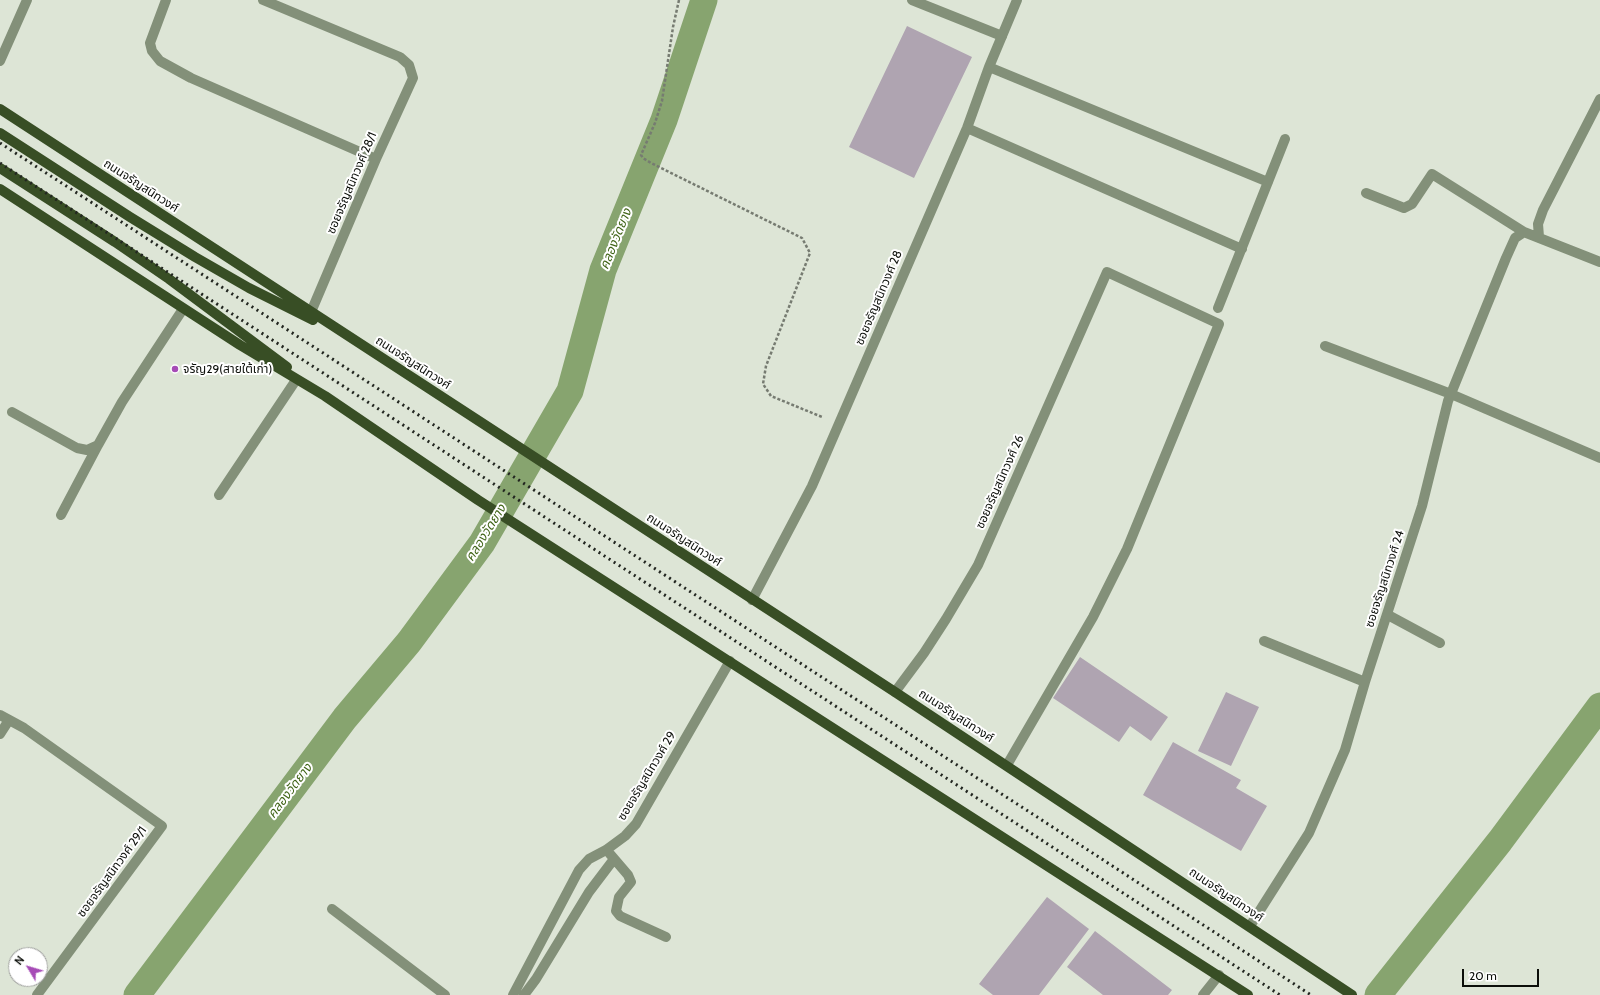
<!DOCTYPE html>
<meta charset="utf-8">
<style>
body{margin:0}
#map{position:relative;width:1600px;height:995px;overflow:hidden;background:#dde5d6;font-family:Cabin,sans-serif}
canvas{display:block}
.north{position:absolute;left:8px;top:947px;width:40px;height:40px;box-sizing:border-box;background:#fff;border:1px solid #9e9f9d;border-radius:50%;rotate:308deg;font-size:11px;font-weight:700;line-height:16px;text-align:center;color:#0c0f0a}
.north::after{content:'';display:block;margin:auto;width:14px;height:18px;background:#a64bb6;clip-path:polygon(50% 0,100% 100%,50% 72%,0 100%)}
.scale{position:absolute;left:1462px;top:969px;width:77px;height:18px;box-sizing:border-box;border:2px solid #0c0f0a;border-top:0;padding-left:5px;font-size:12px;line-height:14px;white-space:nowrap;color:#0c0f0a;-webkit-text-stroke:3px #fff;paint-order:stroke}
</style>
<div id="map">
<canvas width="1600" height="995"></canvas>
<div class="north">N</div>
<div class="scale">20 m</div>
</div>
<script>
const context = document.querySelector('canvas').getContext('2d');
context.lineJoin = 'round';
function toPath(rows) {
  const path = new Path2D();
  for (const r of rows) {
    path.moveTo(r[0], r[1]);
    for (let i = 2; i < r.length; i += 2) path.lineTo(r[i], r[i + 1]);
  }
  return path;
}
function stroke(path, color, width, dash) {
  context.strokeStyle = color;
  context.lineWidth = width;
  context.lineCap = dash ? 'butt' : 'round';
  context.setLineDash(dash || []);
  context.stroke(path);
}
function fillPath(path, color) {
  context.fillStyle = color;
  context.fill(path, 'evenodd');
}
function write(font, color, halo, rows, align = 'center') {
  context.font = font + ' Cabin,"Noto Sans Thai",sans-serif';
  context.lineWidth = 4;
  context.setLineDash([]);
  context.textBaseline = 'middle';
  context.strokeStyle = halo;
  context.fillStyle = color;
  for (const [text, x, y, turn = 0] of rows) {
    context.save();
    context.translate(x, y);
    context.rotate((+turn || 0) * Math.PI / 180);
    context.textAlign = isNaN(turn) ? turn : align;
    if (halo) context.strokeText(text, 0, 0);
    context.fillText(text, 0, 0);
    context.restore();
  }
}
stroke(toPath([
 [137,995,345,718,409,642,482,543,570,391,603,270,664,120,704,0],
 [1378,995,1500,841,1600,706]
]), '#87a46f', 27);
fillPath(toPath([
 [907,26,972,57,914,178,849,147],
 [1080,657,1168,717,1151,741,1130,726,1119,742,1053,698],
 [1226,692,1259,707,1231,766,1198,751],
 [1173,742,1241,780,1236,788,1267,806,1241,851,1143,795],
 [1047,897,1089,929,1039,995,993,995,979,984],
 [1095,931,1172,990,1168,995,1103,995,1067,967]
]), '#afa4b1');
stroke(toPath([
 [679,0,673,27,662,101,655,123,641,155,643,158,651,163,802,238,810,253,766,366,763,384,771,396,822,417]
]), '#767b71', 2.5, [3, 2]);
stroke(toPath([
 [912,0,1002,36]
]), '#839079', 10);
stroke(toPath([
 [166,0,150,43,152,51,160,61,191,78,376,159],
 [263,0,400,57,409,65,413,78,376,159,311,312],
 [0,61,27,0],
 [989,67,1268,182],
 [967,128,1242,249],
 [1366,193,1404,208,1412,204,1432,174,1524,232,1600,262],
 [1539,237,1538,224,1543,210,1600,99],
 [1218,308,1285,139],
 [1325,346,1451,394,1600,458],
 [12,412,77,448,87,450,98,445,122,402,183,309],
 [219,495,296,380],
 [61,515,98,445],
 [752,600,812,486,967,128,989,67,1017,0],
 [1388,615,1440,643],
 [1264,641,1365,682],
 [895,692,924,653,946,619,978,565,1107,272,1219,324,1127,549,1093,617,1007,765],
 [0,715,24,728,162,826,37,995],
 [0,734,9,720],
 [610,854,628,875,631,882,619,897,616,911,620,916,666,937],
 [332,909,445,995],
 [1250,926,1309,833,1345,750,1365,682,1422,506,1448,401,1506,258,1515,238,1524,232],
 [513,995,579,870,589,859,606,850,625,836,636,824,730,661],
 [524,995,536,979,589,892,614,859],
 [1203,995,1219,975]
]), '#839079', 10);
stroke(toPath([
 [0,109,895,692,1352,995],
 [0,133,130,217,195,257,249,288,313,320],
 [0,168,115,242,169,279,287,367],
 [0,189,240,345,325,396,478,500,1248,995]
]), '#384e25', 10);
stroke(toPath([
 [0,143,1311,995],
 [0,163,1280,995]
]), '#222620', 3, [2, 4]);
for (const [x, y, r, color] of [
 [175,369,4,"#a64bb6"]
]) {
  const dot = new Path2D();
  dot.arc(x, y, r, 0, 2 * Math.PI);
  context.fillStyle = color;
  context.fill(dot);
  stroke(dot, '#fff', 1.5);
}
write('12px', '#0c0f0a', '#fff', [
 ["ซอยจรัญสนิทวงศ์ 28/1",352,183,-67],
 ["ถนนจรัญสนิทวงศ์",141,186,33],
 ["ซอยจรัญสนิทวงศ์ 28",879,298,-67],
 ["ถนนจรัญสนิทวงศ์",413,363,33],
 ["ซอยจรัญสนิทวงศ์ 26",1000,482,-66],
 ["ถนนจรัญสนิทวงศ์",684,540,33],
 ["ซอยจรัญสนิทวงศ์ 24",1385,579,-72],
 ["ถนนจรัญสนิทวงศ์",956,716,33],
 ["ซอยจรัญสนิทวงศ์ 29",647,776,-59],
 ["ซอยจรัญสนิทวงศ์ 29/1",112,872,-54],
 ["ถนนจรัญสนิทวงศ์",1226,895,34]
]);
write('12px', '#0c0f0a', '#fff', [
 ["จรัญ29(สายใต้เก่า)",183,369]
], 'left');
write('italic 13px', '#406417', '#fff', [
 ["คลองวัดยาง",616,239,-68],
 ["คลองวัดยาง",486,533,-58],
 ["คลองวัดยาง",290,791,-53]
]);
</script>
